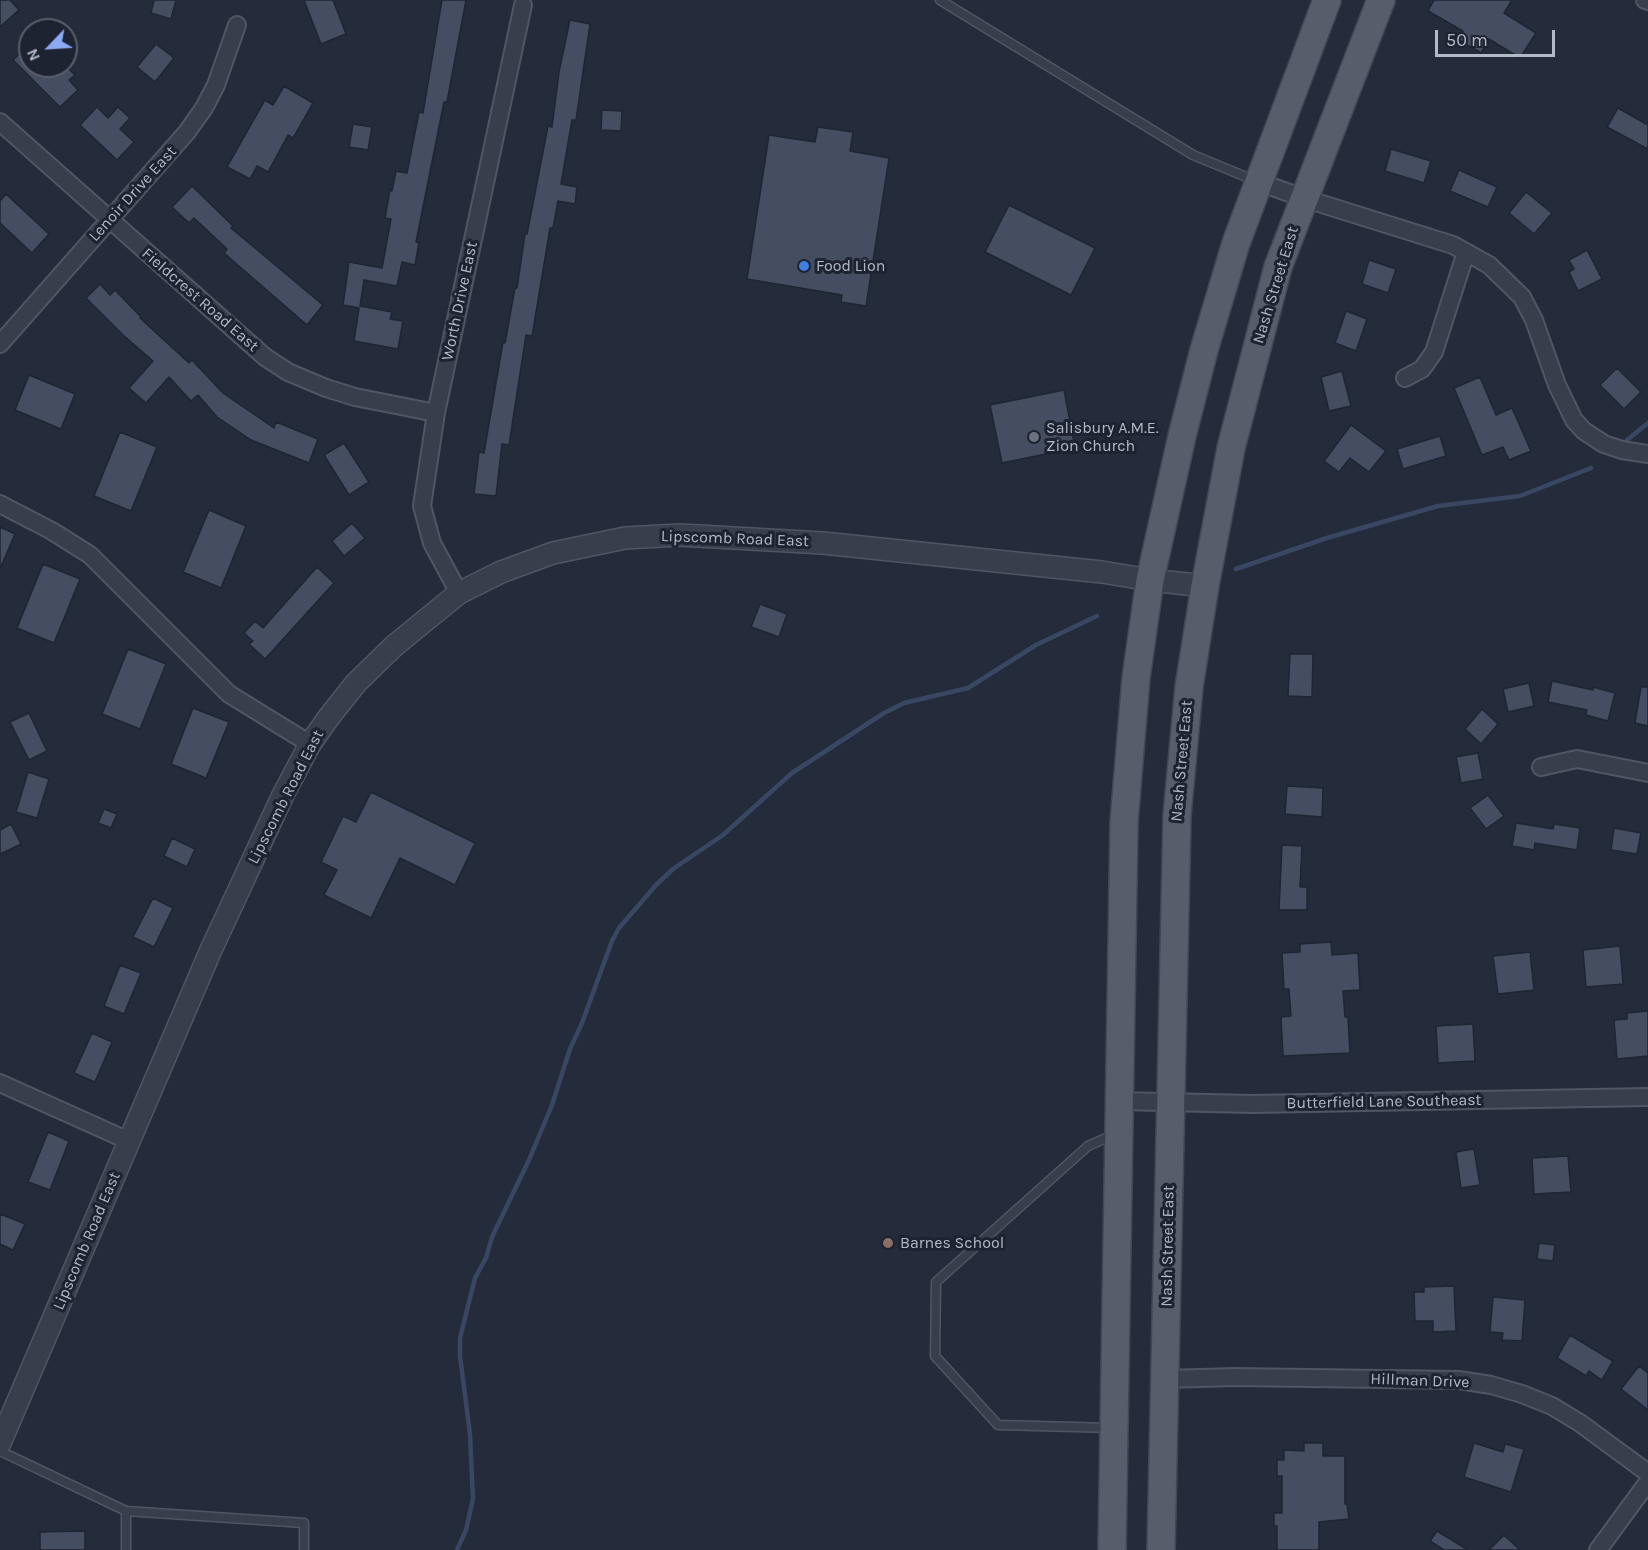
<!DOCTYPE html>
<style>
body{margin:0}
#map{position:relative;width:1648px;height:1550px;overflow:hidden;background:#242b3b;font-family:Karla,sans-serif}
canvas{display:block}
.north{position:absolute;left:18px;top:18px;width:60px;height:60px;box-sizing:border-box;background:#1d2330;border:2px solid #595f6c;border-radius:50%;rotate:245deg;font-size:16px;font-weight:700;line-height:24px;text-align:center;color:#b3b9c7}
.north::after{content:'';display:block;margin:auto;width:21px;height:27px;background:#8ca9f3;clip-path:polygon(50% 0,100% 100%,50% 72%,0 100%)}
.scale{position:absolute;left:1435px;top:30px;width:120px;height:27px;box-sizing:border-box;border:3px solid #b3b9c7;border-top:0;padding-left:8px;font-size:18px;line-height:21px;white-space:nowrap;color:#b3b9c7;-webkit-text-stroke:4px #1d2330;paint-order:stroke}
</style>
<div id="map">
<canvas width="1648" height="1550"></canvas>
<div class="north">N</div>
<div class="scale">50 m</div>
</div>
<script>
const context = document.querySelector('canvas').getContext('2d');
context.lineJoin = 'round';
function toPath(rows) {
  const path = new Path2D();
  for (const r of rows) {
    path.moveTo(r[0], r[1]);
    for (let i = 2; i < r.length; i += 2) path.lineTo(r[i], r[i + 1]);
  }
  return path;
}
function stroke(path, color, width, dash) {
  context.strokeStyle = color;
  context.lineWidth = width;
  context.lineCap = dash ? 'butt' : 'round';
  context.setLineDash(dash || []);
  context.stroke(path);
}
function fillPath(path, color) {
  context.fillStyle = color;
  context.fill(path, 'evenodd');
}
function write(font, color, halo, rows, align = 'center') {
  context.font = font + ' Karla,sans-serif';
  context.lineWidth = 6;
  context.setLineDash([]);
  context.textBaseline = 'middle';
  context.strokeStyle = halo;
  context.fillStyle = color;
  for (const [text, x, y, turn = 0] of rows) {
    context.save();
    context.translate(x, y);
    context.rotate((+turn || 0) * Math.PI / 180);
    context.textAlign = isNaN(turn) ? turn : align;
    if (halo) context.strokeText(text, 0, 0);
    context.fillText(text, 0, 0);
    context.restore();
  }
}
stroke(toPath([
 [1627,440,1648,423],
 [1236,569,1327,538,1438,506,1520,496,1591,468],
 [457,1550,466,1530,473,1499,470,1434,460,1356,460,1338,475,1278,486,1258,492,1237,529,1160,552,1105,570,1049,582,1023,612,941,619,928,656,885,673,869,723,835,792,773,884,713,904,703,968,688,1036,645,1097,616]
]), '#3a4763', 4.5);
const building = toPath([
 [0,0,10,0,19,10,0,27,0,0],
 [154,0,176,0,171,19,151,13,154,0],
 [304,0,333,0,346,34,321,44,304,0],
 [442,0,466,0,447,102,444,102,416,242,419,243,415,265,402,262,397,286,364,280,360,306,392,312,390,319,403,321,398,349,354,341,359,308,343,305,349,262,382,268,391,219,385,218,390,190,392,191,396,171,407,173,419,112,423,113,442,0],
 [1434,0,1512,0,1504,13,1536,33,1520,58,1489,39,1481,53,1459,40,1463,31,1428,11,1434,0],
 [570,20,590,24,576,120,572,120,561,184,577,187,575,204,558,201,553,228,550,228,532,336,526,335,509,445,502,444,496,496,474,494,479,452,484,453,503,342,505,343,515,288,517,288,525,234,527,234,548,126,552,127,559,72,570,20],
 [30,44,30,66,66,66,75,75,69,80,78,90,60,107,13,60,30,44],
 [156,44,174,58,155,82,137,67,156,44],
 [284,86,313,103,293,138,288,135,268,172,257,166,250,179,227,167,265,100,273,105,284,86],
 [97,107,108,118,118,107,130,118,120,129,134,142,117,160,80,125,97,107],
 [1618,108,1648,125,1648,149,1607,127,1618,108],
 [602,110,622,111,621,131,601,130,602,110],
 [353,124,372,127,368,150,349,147,353,124],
 [818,127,853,132,850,151,889,158,866,306,841,302,842,295,747,279,769,135,815,142,818,127],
 [1391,149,1431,161,1424,183,1385,171,1391,149],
 [1459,170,1497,187,1488,207,1450,191,1459,170],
 [192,186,233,226,231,228,323,305,307,325,224,253,227,249,194,218,189,223,172,207,192,186],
 [1526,192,1552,213,1534,234,1509,213,1526,192],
 [6,194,49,234,32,253,0,223,0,201,6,194],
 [1009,205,1095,248,1071,295,985,252,1009,205],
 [1587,250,1602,279,1578,291,1569,272,1574,269,1569,260,1587,250],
 [1369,260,1396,269,1388,293,1362,284,1369,260],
 [100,284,110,295,115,290,141,317,140,318,189,363,192,360,223,393,274,428,276,422,318,439,309,463,251,440,217,417,198,395,191,401,169,377,146,403,129,388,153,361,123,335,86,298,100,284],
 [1346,311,1367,319,1356,351,1335,343,1346,311],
 [1617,368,1641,392,1624,409,1600,385,1617,368],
 [1342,371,1351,406,1329,411,1321,377,1342,371],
 [29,375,75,394,61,429,15,410,29,375],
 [1480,377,1496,415,1512,408,1531,451,1509,460,1503,447,1482,455,1454,388,1480,377],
 [1064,390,1075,448,1002,463,990,405,1064,390],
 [1351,425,1386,451,1369,472,1350,458,1339,472,1324,461,1351,425],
 [120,432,157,447,131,511,94,496,120,432],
 [1440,436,1446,456,1403,469,1397,449,1440,436],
 [344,443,369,482,349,495,324,455,344,443],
 [209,510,246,526,221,588,183,572,209,510],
 [352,523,365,538,344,556,332,541,352,523],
 [0,527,15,534,0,569,0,527],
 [43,564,80,579,54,643,17,628,43,564],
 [317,567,334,583,265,659,249,644,253,641,244,633,255,621,263,628,317,567],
 [760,604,787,614,779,637,751,627,760,604],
 [128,649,166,664,140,729,102,714,128,649],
 [1290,654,1313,654,1312,697,1288,696,1290,654],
 [1552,681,1593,690,1593,687,1615,693,1608,721,1586,715,1587,710,1548,702,1552,681],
 [1529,683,1534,706,1508,712,1503,689,1529,683],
 [1641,687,1648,687,1648,726,1635,723,1641,687],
 [193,708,229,722,206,778,171,764,193,708],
 [1482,709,1498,724,1481,744,1465,729,1482,709],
 [29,713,47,751,29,760,10,722,29,713],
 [1478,753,1483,779,1461,783,1456,757,1478,753],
 [28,772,49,779,37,818,16,812,28,772],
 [1287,786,1323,788,1322,817,1285,814,1287,786],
 [371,792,475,843,455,885,400,858,371,918,324,895,337,870,321,862,343,816,356,822,371,792],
 [1488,795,1504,816,1486,829,1470,808,1488,795],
 [104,809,117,814,111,828,98,823,104,809],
 [1516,823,1553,829,1554,824,1580,828,1577,850,1535,843,1534,850,1512,846,1516,823],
 [11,824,21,844,0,854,0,830,11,824],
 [1614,828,1641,833,1637,854,1611,850,1614,828],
 [172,838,195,849,187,867,164,856,172,838],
 [1282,845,1302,846,1300,887,1307,887,1307,910,1279,910,1282,845],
 [153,898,173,908,154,947,133,937,153,898],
 [1331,942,1332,955,1358,953,1360,990,1343,991,1345,1017,1348,1017,1350,1053,1283,1056,1281,1017,1291,1016,1289,989,1284,989,1282,953,1300,952,1300,944,1331,942],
 [1620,946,1623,984,1586,987,1583,950,1620,946],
 [1530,952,1534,990,1498,994,1493,956,1530,952],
 [120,965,141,973,124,1014,104,1006,120,965],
 [1648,1011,1648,1056,1617,1059,1614,1020,1627,1019,1627,1013,1648,1011],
 [1473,1024,1475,1061,1438,1063,1436,1026,1473,1024],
 [92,1033,112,1042,95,1082,74,1073,92,1033],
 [48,1132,69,1141,50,1190,28,1182,48,1132],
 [1474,1149,1480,1185,1461,1188,1456,1152,1474,1149],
 [1568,1156,1571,1192,1534,1194,1532,1158,1568,1156],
 [0,1214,25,1224,13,1250,0,1244,0,1214],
 [1539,1243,1555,1245,1553,1261,1537,1259,1539,1243],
 [1454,1286,1456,1331,1433,1332,1433,1321,1415,1321,1414,1292,1424,1292,1424,1287,1454,1286],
 [1493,1297,1525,1300,1522,1341,1502,1340,1503,1333,1490,1332,1493,1297],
 [1570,1335,1613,1361,1602,1380,1589,1371,1586,1376,1557,1358,1570,1335],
 [1639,1366,1648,1373,1648,1410,1621,1389,1639,1366],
 [1304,1443,1323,1443,1323,1456,1345,1456,1345,1504,1347,1504,1349,1519,1319,1522,1319,1550,1277,1550,1277,1526,1274,1526,1274,1513,1282,1513,1282,1476,1277,1476,1277,1460,1284,1460,1284,1450,1304,1451,1304,1443],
 [1474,1443,1503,1452,1505,1444,1524,1449,1511,1492,1464,1477,1474,1443],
 [85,1531,85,1550,40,1550,40,1532,85,1531],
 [1437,1531,1468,1550,1444,1550,1430,1541,1437,1531],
 [1504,1535,1520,1550,1489,1550,1504,1535]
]);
fillPath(building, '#454e60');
stroke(building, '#1f2532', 1.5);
const service = toPath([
 [940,0,1193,155,1256,181],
 [1112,1428,998,1425,935,1356,936,1282,1088,1146,1115,1134],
 [0,1451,126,1511,304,1523,304,1550],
 [126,1550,126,1511]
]);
const minor = toPath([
 [1645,0,1648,1],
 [0,122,265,357,288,372,326,388,355,397,436,413],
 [1259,182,1303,198,1453,245,1489,265,1522,297,1534,320,1557,385,1574,420,1584,431,1604,444,1622,450,1648,454],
 [0,344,187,132,204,108,216,85,237,25],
 [1405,378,1422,369,1434,352,1466,252],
 [0,504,52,531,90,555,229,694,310,744],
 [459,593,432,543,422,506,436,413,523,5],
 [1541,767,1577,759,1648,773],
 [0,1083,129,1141],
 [1119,1101,1253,1104,1648,1097],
 [1166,1379,1234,1377,1459,1380,1491,1385,1522,1394,1552,1406,1580,1423,1648,1473],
 [1598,1550,1648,1482]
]);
const tertiary = toPath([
 [0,1443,210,952,283,795,310,744,329,717,356,683,394,646,459,593,501,572,553,553,625,538,680,535,823,543,1102,572,1150,580,1205,586]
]);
const primary = toPath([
 [1112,1550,1124,822,1136,678,1150,580,1182,436,1204,350,1236,243,1327,0],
 [1161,1550,1177,816,1189,687,1205,586,1231,448,1278,267,1381,0]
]);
stroke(service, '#505663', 11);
stroke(minor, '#505663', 20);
stroke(tertiary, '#505663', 24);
stroke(primary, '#414754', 30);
stroke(service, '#383e4b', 8);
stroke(minor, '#383e4b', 16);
stroke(tertiary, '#383e4b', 21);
stroke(primary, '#565d6b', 27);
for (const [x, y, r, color] of [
 [804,266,6,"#3f7fe0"],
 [1034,437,6,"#6b7280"],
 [888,1243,6,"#8d6e63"]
]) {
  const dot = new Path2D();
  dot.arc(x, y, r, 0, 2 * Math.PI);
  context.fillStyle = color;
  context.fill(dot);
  stroke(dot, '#1d2330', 2);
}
write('16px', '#b3b9c7', '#1d2330', [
 ["Lenoir Drive East",133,194,-48],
 ["Nash Street East",1276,285,-73],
 ["Fieldcrest Road East",200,300,41],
 ["Worth Drive East",460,301,-78],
 ["Lipscomb Road East",735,539,2],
 ["Nash Street East",1182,761,-85],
 ["Lipscomb Road East",286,797,-63],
 ["Butterfield Lane Southeast",1384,1102,-1],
 ["Lipscomb Road East",87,1241,-67],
 ["Nash Street East",1168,1246,-89],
 ["Hillman Drive",1420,1381,2]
]);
write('16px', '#b3b9c7', '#1d2330', [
 ["Food Lion",816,266],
 ["Salisbury A.M.E.",1046,428],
 ["Zion Church",1046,446],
 ["Barnes School",900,1243]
], 'left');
</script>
